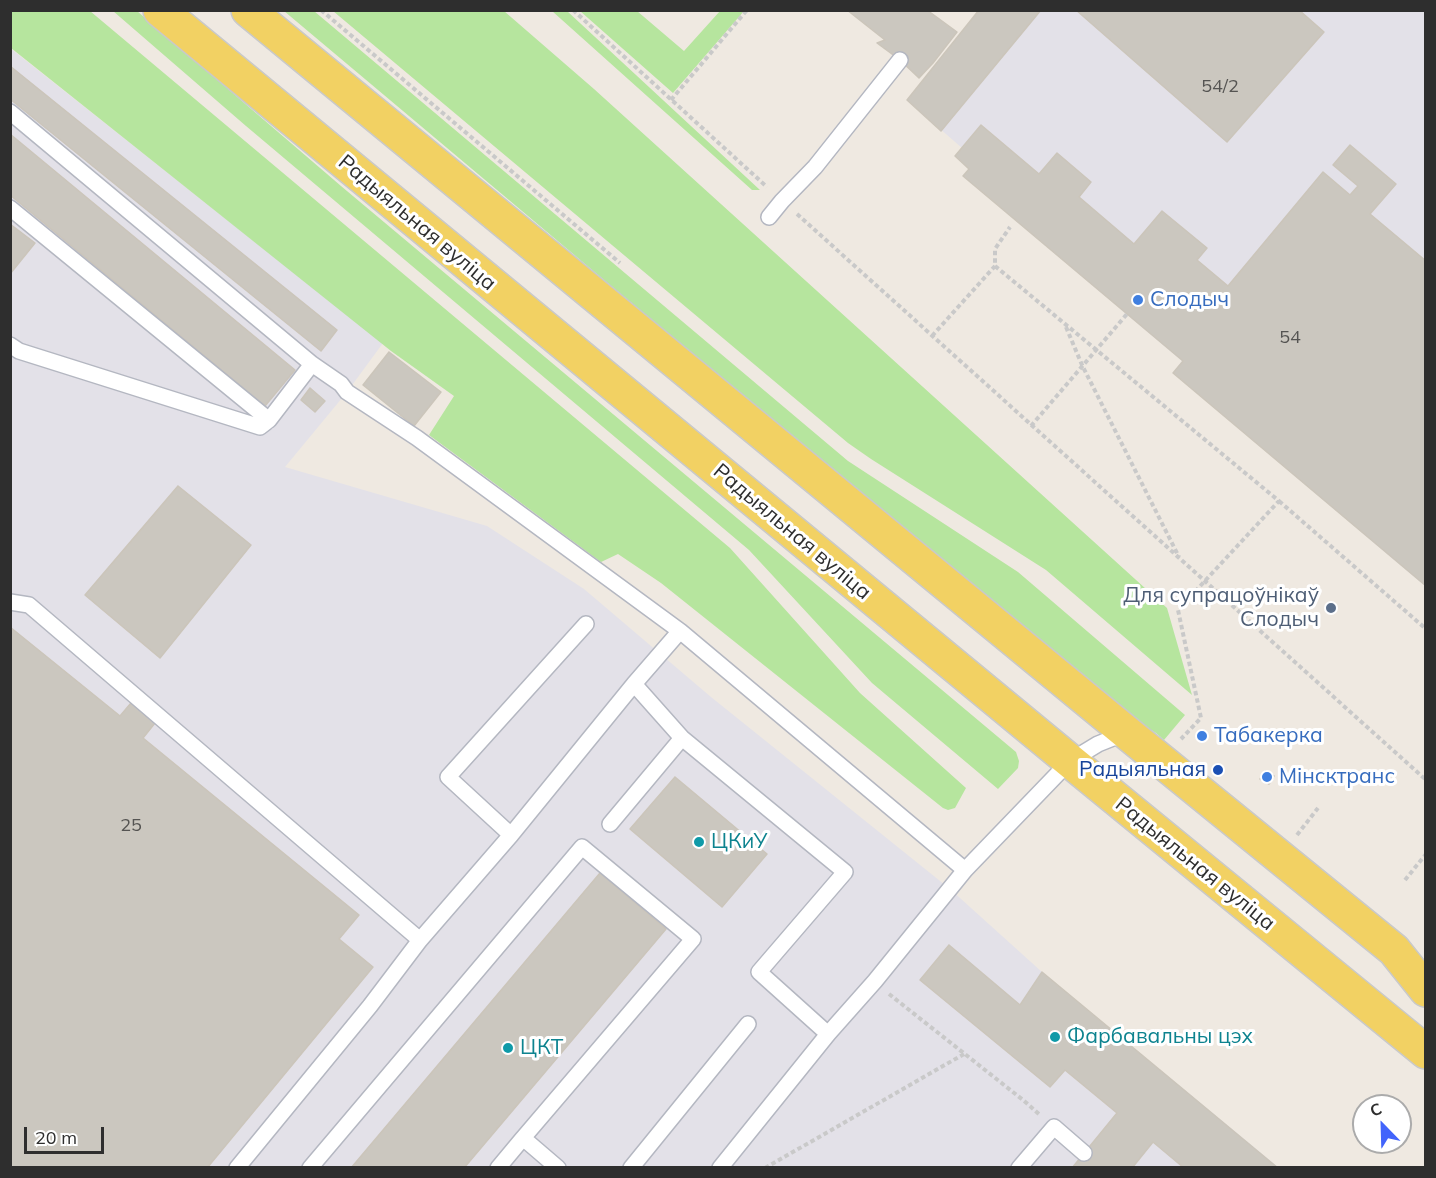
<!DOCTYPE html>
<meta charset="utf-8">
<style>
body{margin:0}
#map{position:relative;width:1436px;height:1178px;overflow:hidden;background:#efe9e1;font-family:Mulish,sans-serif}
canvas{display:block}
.frame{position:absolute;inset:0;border:12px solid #2e2e2e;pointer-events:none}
.north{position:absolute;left:1352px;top:1094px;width:60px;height:60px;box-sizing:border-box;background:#fff;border:2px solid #ababab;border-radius:50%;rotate:337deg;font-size:16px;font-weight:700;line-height:24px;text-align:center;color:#2e2e2e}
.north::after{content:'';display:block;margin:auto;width:21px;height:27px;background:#4264fb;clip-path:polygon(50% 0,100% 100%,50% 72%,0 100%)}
.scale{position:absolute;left:24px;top:1127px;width:80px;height:27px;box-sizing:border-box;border:3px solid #2e2e2e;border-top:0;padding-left:8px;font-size:18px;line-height:21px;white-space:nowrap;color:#2e2e2e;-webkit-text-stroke:4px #fff;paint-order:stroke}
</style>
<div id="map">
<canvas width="1436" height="1178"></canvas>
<div class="frame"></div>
<div class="north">С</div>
<div class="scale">20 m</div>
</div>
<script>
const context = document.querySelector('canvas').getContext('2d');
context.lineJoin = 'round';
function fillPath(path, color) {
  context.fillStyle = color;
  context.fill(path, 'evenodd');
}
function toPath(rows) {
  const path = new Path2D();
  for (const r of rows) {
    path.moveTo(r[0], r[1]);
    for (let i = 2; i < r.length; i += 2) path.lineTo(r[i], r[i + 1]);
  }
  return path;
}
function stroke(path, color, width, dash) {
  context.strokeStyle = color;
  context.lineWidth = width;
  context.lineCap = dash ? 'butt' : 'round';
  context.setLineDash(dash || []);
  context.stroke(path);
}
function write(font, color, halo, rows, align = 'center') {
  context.font = font + ' Mulish,sans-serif';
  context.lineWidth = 6;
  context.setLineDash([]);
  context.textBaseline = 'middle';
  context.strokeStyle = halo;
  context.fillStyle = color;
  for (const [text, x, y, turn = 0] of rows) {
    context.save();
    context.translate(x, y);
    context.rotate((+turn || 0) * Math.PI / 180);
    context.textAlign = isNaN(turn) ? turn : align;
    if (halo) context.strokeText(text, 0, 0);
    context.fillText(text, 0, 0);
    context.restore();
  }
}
fillPath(toPath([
 [979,11,1425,11,1425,586,1173,373,1182,361,963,176,969,169,955,156,962,148,907,100],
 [10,48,383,343,347,392,285,467,487,526,584,589,711,697,950,889,1042,972,1278,1167,11,1167]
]), '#e3e1e8');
fillPath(toPath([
 [10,11,90,11,730,548,860,693,966,788,955,808,948,810,943,808,661,583,618,554,601,562,429,435,454,396,391,351,11,48],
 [113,11,137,11,341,186,1016,752,1019,761,1018,768,998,789,872,683,749,550,246,126],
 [284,11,314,11,848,461,1018,572,1185,715,1164,740,1156,733,1104,700],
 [333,11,504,11,594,89,1167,608,1192,695,1046,570,871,459,848,443],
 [552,11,567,11,760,190,752,190],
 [580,11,637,11,684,51,720,11,744,11,673,93]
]), '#b6e59e');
const building = toPath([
 [847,10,927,10,957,32,933,63,919,78,900,60,877,43,885,40,847,10],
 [979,10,1041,10,941,131,907,100,979,10],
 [1076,10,1299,10,1324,32,1227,142,1076,10],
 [10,66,337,330,321,351,10,99,10,66],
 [981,125,1039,174,1057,153,1091,182,1079,197,1134,244,1162,211,1207,248,1197,260,1228,286,1323,172,1350,195,1358,186,1333,165,1350,145,1396,184,1370,214,1426,261,1426,586,1173,373,1183,361,963,176,969,169,955,156,981,125],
 [10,134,295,370,265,406,10,195,10,134],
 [10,224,35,243,10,274,10,224],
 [389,352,441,392,414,426,363,385,389,352],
 [310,388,325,401,315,412,301,400,310,388],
 [178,486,251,545,160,658,85,595,178,486],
 [10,627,120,716,131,703,155,723,143,738,359,915,339,939,373,967,207,1168,10,1168,10,627],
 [1266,771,1274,776,1269,784,1260,779,1266,771],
 [675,777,767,854,722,907,630,829,675,777],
 [600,873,666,929,464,1168,351,1168,600,873],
 [949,945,1020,1005,1042,972,1278,1168,1184,1168,1153,1142,1132,1168,1072,1168,1117,1113,1065,1070,1050,1087,920,980,949,945]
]);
fillPath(building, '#cbc7bf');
stroke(building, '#cbc5ba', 1.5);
const service = toPath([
 [10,112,312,364,341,384,347,392,417,438,680,631],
 [10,208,269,420,312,364],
 [769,217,782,201,815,167,900,60],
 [10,345,19,351,260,427,269,420],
 [10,602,29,605,420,940],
 [634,684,682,738],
 [610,824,682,738,845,872,759,972,828,1034],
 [511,835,448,777,586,624],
 [237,1168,370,1006,420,940,511,835,634,684,680,631,965,870],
 [310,1168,582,847,693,939,523,1138],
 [498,1168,523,1138,558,1168],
 [631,1168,748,1024],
 [720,1168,828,1034,875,981,965,870,1070,761,1098,744,1113,738,1127,737],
 [1019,1168,1054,1127,1084,1153]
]);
const primary = toPath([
 [160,10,1070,761,1426,1052],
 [248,10,1132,737,1394,950,1426,990]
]);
stroke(service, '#b4b7c1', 18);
stroke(primary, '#c9c9c9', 36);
stroke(toPath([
 [321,10,620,263],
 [573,10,767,187],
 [671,100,747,10],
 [797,214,1426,780],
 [995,266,1279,501,1178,610,1201,718,1181,739],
 [1066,327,1082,365,1179,557],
 [932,336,995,266,995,249,1010,227],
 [1031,426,1127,314],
 [1279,501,1426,629],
 [1297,835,1318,808],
 [1405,880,1426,854],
 [889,994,1023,1100,1040,1115],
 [765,1168,964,1054]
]), '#c9c9c9', 4, [4.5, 3]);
stroke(service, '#fff', 15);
stroke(primary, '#f2d163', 33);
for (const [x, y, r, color] of [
 [1138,300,6,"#3f7fe0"],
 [1331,608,6,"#5c6f8a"],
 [1202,736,6,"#3f7fe0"],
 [1218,770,6,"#1a4fb4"],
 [1267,777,6,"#3f7fe0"],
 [699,842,6,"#0f9aa8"],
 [1055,1037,6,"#0f9aa8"],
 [508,1048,6,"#0f9aa8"]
]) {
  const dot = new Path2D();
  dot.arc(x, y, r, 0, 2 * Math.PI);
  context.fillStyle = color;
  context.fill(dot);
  stroke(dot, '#fff', 2);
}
write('18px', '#555452', null, [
 ["54/2",1220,87],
 ["54",1290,338],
 ["25",131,826]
]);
write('21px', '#2e2e2e', '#fff', [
 ["Радыяльная вуліца",417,223,40],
 ["Радыяльная вуліца",792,532,40],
 ["Радыяльная вуліца",1195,864,39]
]);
write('21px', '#366cbe', '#fff', [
 ["Слодыч",1150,300],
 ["Табакерка",1214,736],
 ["Мінсктранс",1279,777]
], 'left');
write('21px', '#4e5e75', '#fff', [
 ["Для супрацоўнікаў",1319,596],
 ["Слодыч",1319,620]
], 'right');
write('21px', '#164399', '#fff', [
 ["Радыяльная",1206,770]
], 'right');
write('21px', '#0d838f', '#fff', [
 ["ЦКиУ",711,842],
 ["Фарбавальны цэх",1067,1037],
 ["ЦКТ",520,1048]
], 'left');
</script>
